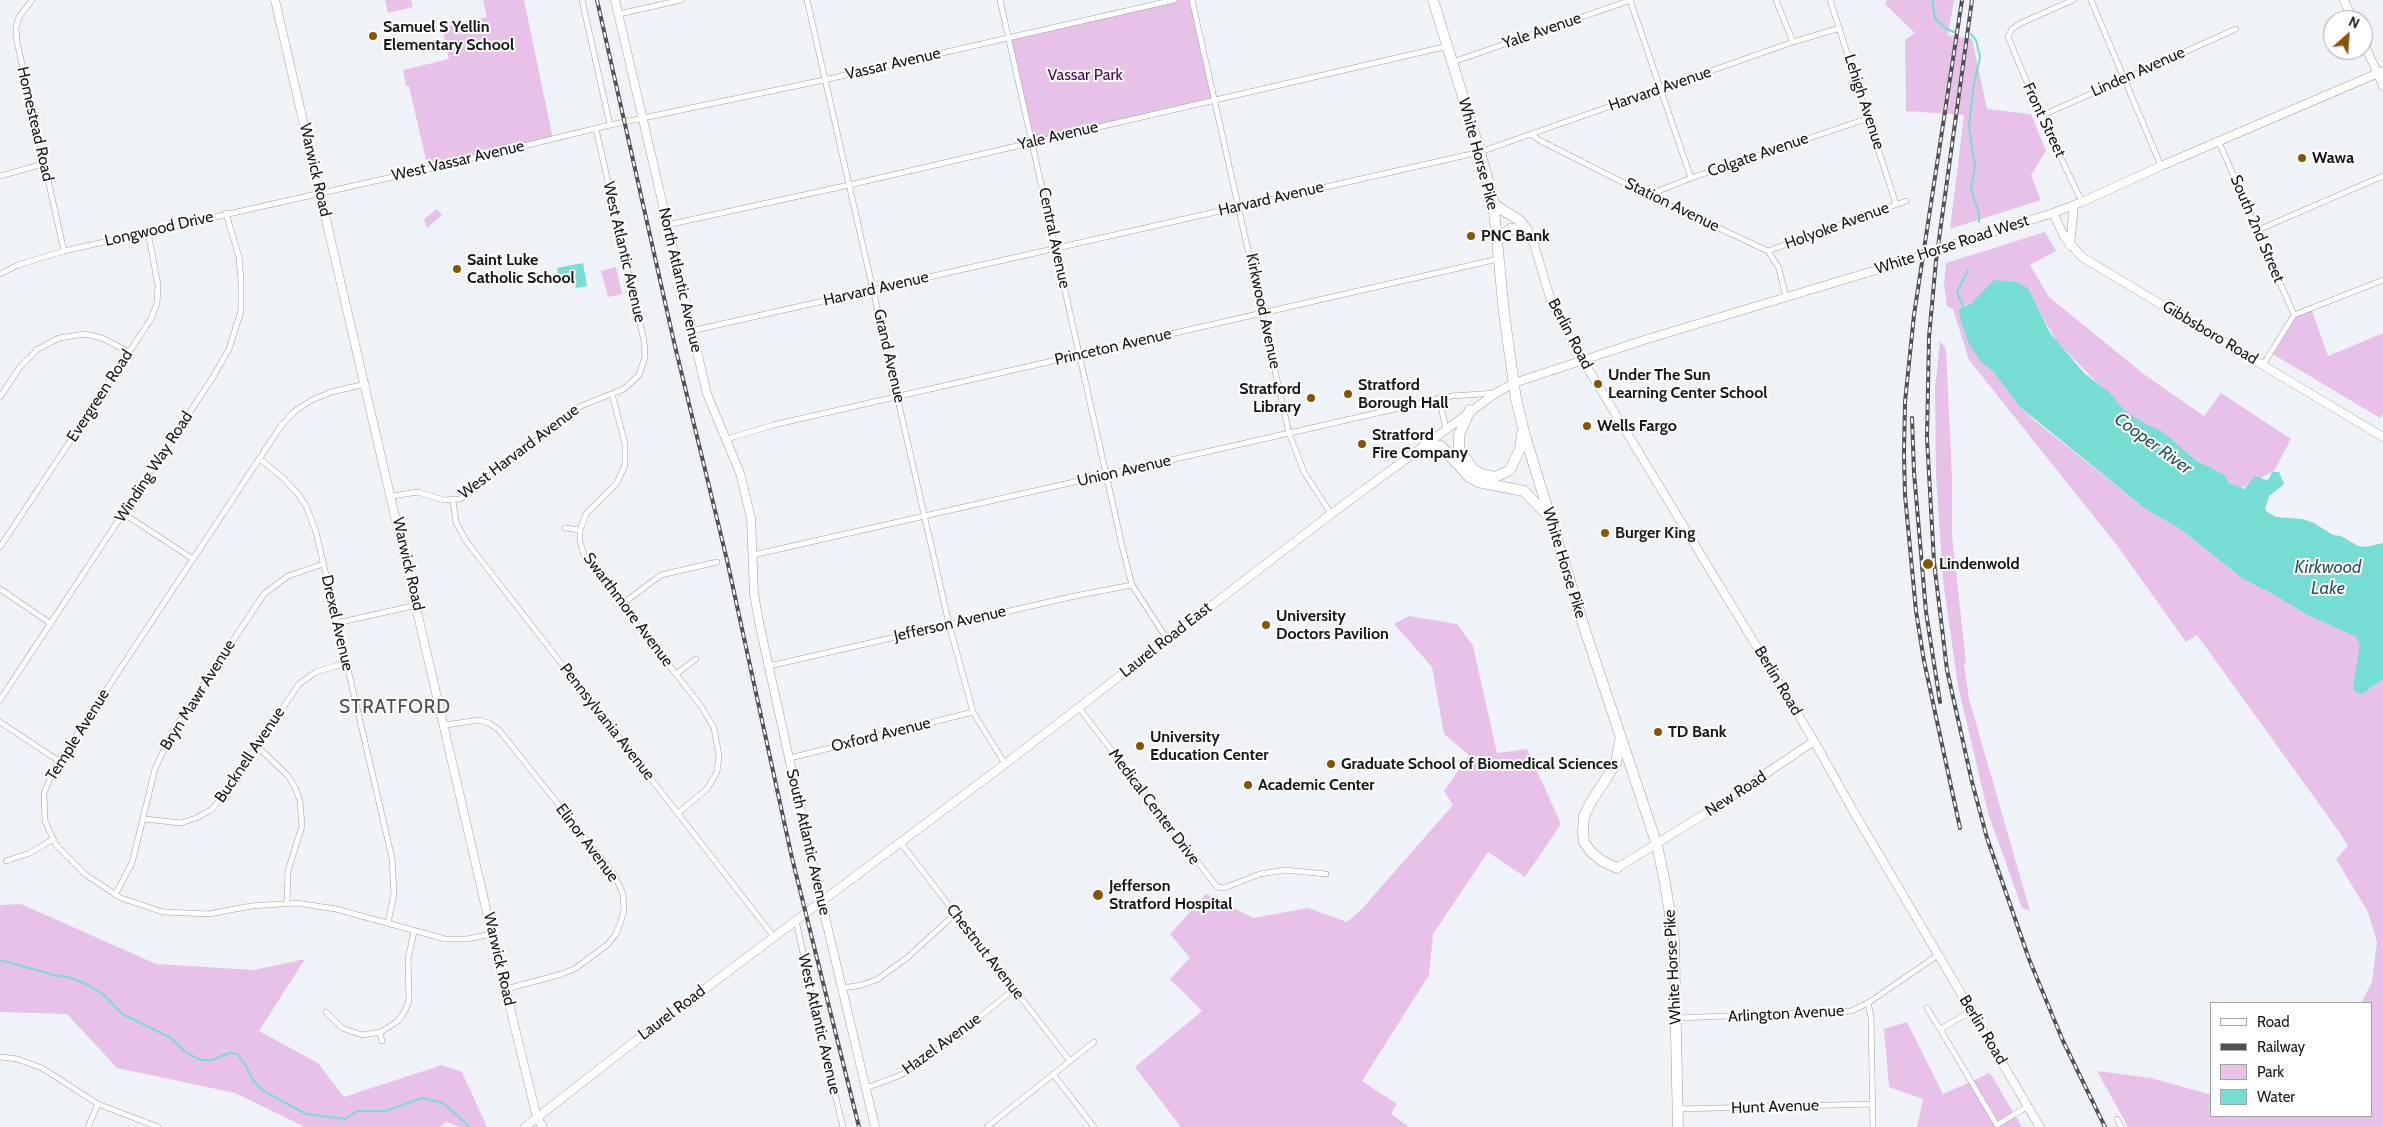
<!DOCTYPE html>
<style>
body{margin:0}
#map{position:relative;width:2383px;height:1127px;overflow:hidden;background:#eff3f8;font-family:Cabin,sans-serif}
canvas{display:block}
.legend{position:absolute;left:2210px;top:1002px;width:162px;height:115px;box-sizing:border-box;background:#fff;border:1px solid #a2a3a3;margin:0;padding:6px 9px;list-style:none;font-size:15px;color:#17181a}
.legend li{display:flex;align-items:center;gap:10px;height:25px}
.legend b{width:25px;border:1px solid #a2a3a3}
.north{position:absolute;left:2323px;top:10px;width:50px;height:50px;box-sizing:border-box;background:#fff;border:1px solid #a2a3a3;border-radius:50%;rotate:26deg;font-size:14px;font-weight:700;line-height:20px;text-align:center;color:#17181a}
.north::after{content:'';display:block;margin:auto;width:18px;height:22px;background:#885400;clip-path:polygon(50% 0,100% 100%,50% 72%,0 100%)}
</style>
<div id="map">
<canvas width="2383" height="1127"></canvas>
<ul class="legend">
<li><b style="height:6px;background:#fff"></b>Road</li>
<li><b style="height:6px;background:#505255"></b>Railway</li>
<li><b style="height:14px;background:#e8c1e9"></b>Park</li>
<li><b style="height:14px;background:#76ddd2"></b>Water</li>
</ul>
<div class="north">N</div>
</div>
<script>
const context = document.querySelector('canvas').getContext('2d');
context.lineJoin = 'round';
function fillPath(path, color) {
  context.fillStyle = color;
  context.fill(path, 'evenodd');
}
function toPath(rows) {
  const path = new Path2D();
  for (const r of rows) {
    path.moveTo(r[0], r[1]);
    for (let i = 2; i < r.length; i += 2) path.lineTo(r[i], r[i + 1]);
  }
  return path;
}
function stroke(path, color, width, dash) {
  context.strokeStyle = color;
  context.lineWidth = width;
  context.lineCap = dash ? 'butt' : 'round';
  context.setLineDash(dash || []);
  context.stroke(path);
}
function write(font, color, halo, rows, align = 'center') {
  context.font = font + ' Cabin,sans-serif';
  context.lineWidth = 4;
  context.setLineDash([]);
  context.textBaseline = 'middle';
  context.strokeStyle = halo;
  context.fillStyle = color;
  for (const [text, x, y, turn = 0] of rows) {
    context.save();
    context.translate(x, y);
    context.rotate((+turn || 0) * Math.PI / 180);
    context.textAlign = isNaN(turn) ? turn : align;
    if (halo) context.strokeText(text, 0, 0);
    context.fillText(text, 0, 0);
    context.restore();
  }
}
fillPath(toPath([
 [385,0,411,0,413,7,388,13],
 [483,0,524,0,553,139,428,169,409,86,406,86,403,70,449,59,442,27,487,17],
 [1174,0,1192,0,1215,100,1033,142,1008,38],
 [1887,0,1954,0,1948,35,1972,39,1987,109,2031,114,2046,151,2031,175,2041,200,1950,229,1964,115,1906,111,1905,40,1915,33,1885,4],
 [437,209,442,215,427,228,424,219],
 [2045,232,2056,251,2030,265,2049,297,2145,375,2204,416,2221,393,2291,439,2274,471,2239,489,2125,411,2057,342,2025,286,1963,306,1981,362,1994,373,2020,407,2034,420,2148,511,2179,528,2243,579,2275,595,2307,615,2356,637,2360,641,2360,648,2353,687,2361,694,2383,679,2383,1127,2128,1127,2097,1071,2151,1078,2212,1095,2212,1116,2372,1116,2372,1003,2361,1003,2372,982,2377,942,2368,912,2336,859,2348,846,2340,833,2197,635,2186,642,2116,544,1969,360,1953,309,1947,306,1944,284,1946,263],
 [616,267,622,294,608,297,601,271],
 [2311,308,2328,356,2383,333,2383,413,2380,418,2271,353,2292,319],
 [1940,341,1946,349,1952,476,1952,536,1966,662,1964,664,1969,699,2030,911,2022,908,1988,813,1958,686,1943,580,1936,475,1935,388],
 [1409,616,1457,624,1473,646,1497,753,1527,749,1561,824,1525,877,1488,852,1433,934,1429,975,1362,1081,1397,1104,1391,1114,1409,1127,1181,1127,1135,1067,1202,1011,1170,979,1190,958,1170,934,1206,894,1253,918,1308,908,1347,922,1361,910,1453,805,1444,791,1469,755,1444,734,1432,667,1394,624],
 [21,904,156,964,254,970,305,959,259,1031,318,1063,344,1097,442,1065,462,1072,487,1127,461,1127,446,1122,440,1127,305,1127,235,1093,117,1068,67,1014,0,1012,0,905],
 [1907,1022,1943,1094,1990,1073,2022,1127,1917,1127,1923,1099,1889,1087,1884,1029]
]), '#e8c1e9');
fillPath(toPath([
 [583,263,587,286,576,288,574,279,560,281,557,268],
 [1994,280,2016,282,2028,288,2050,333,2084,373,2109,392,2125,411,2147,425,2160,430,2197,461,2223,474,2229,483,2244,489,2255,476,2266,480,2269,479,2272,472,2279,472,2284,484,2269,496,2265,509,2267,512,2276,517,2302,519,2314,523,2333,535,2341,536,2358,546,2366,547,2383,543,2383,679,2365,692,2361,694,2355,692,2353,687,2360,644,2356,637,2307,615,2275,595,2243,579,2179,528,2148,511,2020,407,1994,373,1981,362,1969,344,1961,322,1959,309,1972,303]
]), '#76ddd2');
stroke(toPath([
 [1932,0,1935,18,1945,28,1954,32],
 [1971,34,1976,40,1980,57,1973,89,1969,127,1975,167,1971,188,1979,214,1979,222],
 [1964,308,1957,292,1968,270],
 [0,960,54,975,72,978,88,985,103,994,122,1014,171,1038,187,1053,201,1060,212,1060,229,1053,237,1054,245,1064,253,1080,262,1090,306,1114,345,1119,357,1111,386,1111,422,1098,443,1103,470,1127]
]), '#76ddd2', 2);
const street = toPath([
 [32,0,19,17,16,28,17,42,64,251],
 [582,0,610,125],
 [807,0,949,624,973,712,1005,764],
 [1000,0,1123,550,1132,585,1167,639],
 [1192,0,1289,433,1304,472,1331,514],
 [1630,0,1691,178],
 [1776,0,1793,42],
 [1830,0,1896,204],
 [2073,0,2021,23,2012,29,2008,37,2041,116,2082,202],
 [2091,0,2161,166],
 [619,14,681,0],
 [1453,62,1631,0],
 [2041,116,2236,29],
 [1531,134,1539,140,1648,195,1768,251,1779,268,1786,298],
 [2219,142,2294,315],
 [0,176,43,164],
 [1648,195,1691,178,1869,118],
 [667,225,849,185,1448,46],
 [2258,230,2383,176],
 [1768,251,1906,201],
 [0,274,18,265,64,251,428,169,610,125,824,80,1174,0],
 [691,331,1480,152,1793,42,1840,28],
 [2263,365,2294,315,2383,280],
 [366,384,331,392,312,400,295,411,281,426,54,769,44,793,45,821,56,845,86,875,121,898,163,912,209,914,251,906,296,903,336,909,445,939,467,939,492,934],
 [612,394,625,444,625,465,617,483,586,514,580,530,580,542,584,555,592,567,701,706,714,728,719,756,717,772,707,789,678,813],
 [0,397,20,367,38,349,59,338,85,334,102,338,129,352],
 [1439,398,1446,429],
 [727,439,773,425,1498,259],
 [260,459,283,478,298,494,306,506,316,532,392,858,394,894,388,923],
 [392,496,418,492,444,500,460,499,581,406,624,389,639,375,645,357,644,341,596,129],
 [453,501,456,522,466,541,774,937],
 [124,514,193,559],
 [565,528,580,530],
 [0,547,151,319,157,303,158,285,148,232],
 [753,555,1452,396,1496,393],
 [0,589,50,623],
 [621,605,661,575,717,562],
 [337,623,417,605],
 [769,666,1075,596,1132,585],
 [676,674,696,659],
 [0,700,213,377,229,349,241,311,241,281,239,257,226,213],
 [1079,708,1217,887,1224,888,1260,874,1285,870,1326,874],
 [0,722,59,761],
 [445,725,479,720,489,723,499,730,614,874,623,894,624,911,621,921,616,934,607,945,576,968,562,974,506,989],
 [257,746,288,776,295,787,300,801,302,826,288,871,287,903],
 [790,758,973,712],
 [144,819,181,823,196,818,211,810,221,799,299,684,316,672,346,663],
 [900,842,1070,1061],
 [6,861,30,853,52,840],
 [115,895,132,863,155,769,172,732,264,594,288,576,323,564],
 [796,920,821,1037,843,1127],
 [842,988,862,985,878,979,908,957,955,914],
 [1868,1003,1871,1017,1873,1127],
 [1927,1008,1940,1029],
 [1972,1011,1940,1029,1997,1125,2028,1106],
 [326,1012,342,1028,362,1035,381,1032,398,1021,405,1011,409,1000,408,959,414,932],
 [1677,1018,1851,1011,1868,1003,1938,955],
 [380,1033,382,1041],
 [0,1057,17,1059,42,1068,98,1104,158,1127],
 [1053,1074,1094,1127],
 [866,1088,901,1075,945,1045,1013,990],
 [1678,1109,1873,1104],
 [2117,1119,2121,1127],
 [88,1127,98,1104],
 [987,1127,1094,1042]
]);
const secondary = toPath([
 [275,0,492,934,537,1118,543,1127],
 [615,0,707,394,740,473,751,518,754,594,760,627,813,866,875,1127],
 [2344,0,2353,20],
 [2363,41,2383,86],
 [2053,213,2065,238,2082,257,2383,437],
 [1527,230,1534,244,1551,301,1573,344,1814,741,1855,814,2040,1127],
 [1957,243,2053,213,2082,202,2161,166,2383,71],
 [2070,246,2074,205],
 [1617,868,1724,802,1814,741],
 [525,1127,634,1042,1005,764,1331,514,1496,393,1514,383,1644,340,1906,261]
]);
const highway = toPath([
 [1433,0,1480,152,1493,199,1504,313,1516,399,1525,436,1585,630,1657,845,1665,883,1674,939,1678,1127],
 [1493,204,1519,220,1527,230],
 [1497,241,1510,229,1527,230],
 [1470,410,1459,435,1459,448,1473,469,1481,474,1495,477,1510,470,1520,449,1522,434],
 [1425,444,1441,446,1469,477,1478,482,1524,491,1547,515],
 [1617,868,1602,861,1591,852,1584,842,1583,831,1584,816,1591,802,1616,763,1620,740]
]);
stroke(street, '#9c9fa4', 6);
stroke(secondary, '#9c9fa4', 9);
stroke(highway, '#9c9fa4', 11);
stroke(street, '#fff', 5);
stroke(secondary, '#fff', 8);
stroke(highway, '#fff', 10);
const rail = toPath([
 [597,0,674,342,727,560,792,858,859,1127],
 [1972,0,1936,261,1929,337,1927,438,1934,562,1947,670,1972,782,1987,838,2029,959,2063,1041,2105,1127],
 [1912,418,1914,472,1926,612,1940,702],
 [1960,828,1924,661,1916,611,1905,495,1904,454,1905,402,1914,315,1962,0]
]);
stroke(rail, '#505255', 4);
stroke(rail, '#fff', 2, [5.5]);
const secondaryBridge = toPath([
 [1906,261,1957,243]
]);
stroke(secondaryBridge, '#9c9fa4', 9, []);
stroke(secondaryBridge, '#fff', 8);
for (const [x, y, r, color] of [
 [373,36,5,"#885400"],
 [2302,158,5,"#885400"],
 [1471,236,5,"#885400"],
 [457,269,5,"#885400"],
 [1598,384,5,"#885400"],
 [1348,394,5,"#885400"],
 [1311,398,5,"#885400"],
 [1587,426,5,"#885400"],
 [1362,444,5,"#885400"],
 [1605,533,5,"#885400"],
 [1928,564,6,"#885400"],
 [1266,625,5,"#885400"],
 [1658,732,5,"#885400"],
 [1140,746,5,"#885400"],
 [1331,764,5,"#885400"],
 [1248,785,5,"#885400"],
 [1098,895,6,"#885400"]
]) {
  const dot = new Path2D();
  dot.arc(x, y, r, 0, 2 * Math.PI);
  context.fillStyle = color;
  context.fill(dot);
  stroke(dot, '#fff', 2);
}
write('bold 16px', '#17181a', '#fff', [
 ["Samuel S Yellin",383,27],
 ["Elementary School",383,45],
 ["Wawa",2312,158],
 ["PNC Bank",1481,236],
 ["Saint Luke",467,260],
 ["Catholic School",467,278],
 ["Under The Sun",1608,375],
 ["Learning Center School",1608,393],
 ["Stratford",1358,385],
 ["Borough Hall",1358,403],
 ["Stratford",1301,389,"right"],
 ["Library",1301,407,"right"],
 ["Wells Fargo",1597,426],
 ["Stratford",1372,435],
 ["Fire Company",1372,453],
 ["Burger King",1615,533],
 ["Lindenwold",1939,564],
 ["University",1276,616],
 ["Doctors Pavilion",1276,634],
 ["TD Bank",1668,732],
 ["University",1150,737],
 ["Education Center",1150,755],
 ["Graduate School of Biomedical Sciences",1341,764],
 ["Academic Center",1258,785],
 ["Jefferson",1109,886],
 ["Stratford Hospital",1109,904]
], 'left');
write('16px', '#17181a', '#fff', [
 ["Yale Avenue",1542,31,-19],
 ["Vassar Avenue",893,64,-13],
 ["Linden Avenue",2138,72,-24],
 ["Harvard Avenue",1660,89,-19],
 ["Lehigh Avenue",1864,102,72],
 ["Front Street",2044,120,65],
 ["Homestead Road",35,124,77],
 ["Yale Avenue",1058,136,-13],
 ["White Horse Pike",1478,154,75],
 ["Colgate Avenue",1758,155,-19],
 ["West Vassar Avenue",458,161,-13],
 ["Warwick Road",315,170,77],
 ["Harvard Avenue",1271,199,-13],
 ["Station Avenue",1672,205,26],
 ["Holyoke Avenue",1837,226,-20],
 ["Longwood Drive",159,229,-13],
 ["South 2nd Street",2257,229,67],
 ["Central Avenue",1054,238,78],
 ["White Horse Road West",1952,245,-18],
 ["West Atlantic Avenue",624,252,77],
 ["North Atlantic Avenue",680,280,77],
 ["Harvard Avenue",876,289,-13],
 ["Kirkwood Avenue",1263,311,78],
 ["Gibbsboro Road",2210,333,31],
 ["Berlin Road",1570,334,62],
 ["Princeton Avenue",1113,347,-13],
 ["Grand Avenue",889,356,77],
 ["Evergreen Road",100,396,-57],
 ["West Harvard Avenue",519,452,-37],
 ["Winding Way Road",154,467,-57],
 ["Union Avenue",1124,471,-13],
 ["White Horse Pike",1564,563,73],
 ["Warwick Road",408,564,77],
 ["Swarthmore Avenue",628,610,53],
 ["Drexel Avenue",337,623,77],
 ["Jefferson Avenue",950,624,-13],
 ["Laurel Road East",1166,640,-38],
 ["Berlin Road",1778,681,59],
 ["Bryn Mawr Avenue",198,695,-58],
 ["Pennsylvania Avenue",607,722,52],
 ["Temple Avenue",78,735,-58],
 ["Oxford Avenue",881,735,-14],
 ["Bucknell Avenue",250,755,-56],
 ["New Road",1736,794,-33],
 ["Medical Center Drive",1154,807,53],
 ["South Atlantic Avenue",808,842,77],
 ["Elinor Avenue",587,843,53],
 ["Chestnut Avenue",985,952,52],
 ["Warwick Road",499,959,77],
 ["White Horse Pike",1673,967,-93],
 ["Laurel Road",672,1013,-37],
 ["Arlington Avenue",1786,1014,-3],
 ["West Atlantic Avenue",819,1024,77],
 ["Berlin Road",1983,1030,59],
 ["Hazel Avenue",942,1044,-36],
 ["Hunt Avenue",1775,1107,-2]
]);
write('16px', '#4b094f', '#fff', [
 ["Vassar Park",1085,75]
]);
write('italic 18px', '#2a5753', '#fff', [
 ["Cooper River",2153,444,36],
 ["Kirkwood",2328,568],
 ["Lake",2328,589]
]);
context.letterSpacing = '1px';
write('19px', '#4a4d51', '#fff', [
 ["STRATFORD",395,707]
]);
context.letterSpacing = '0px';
</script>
